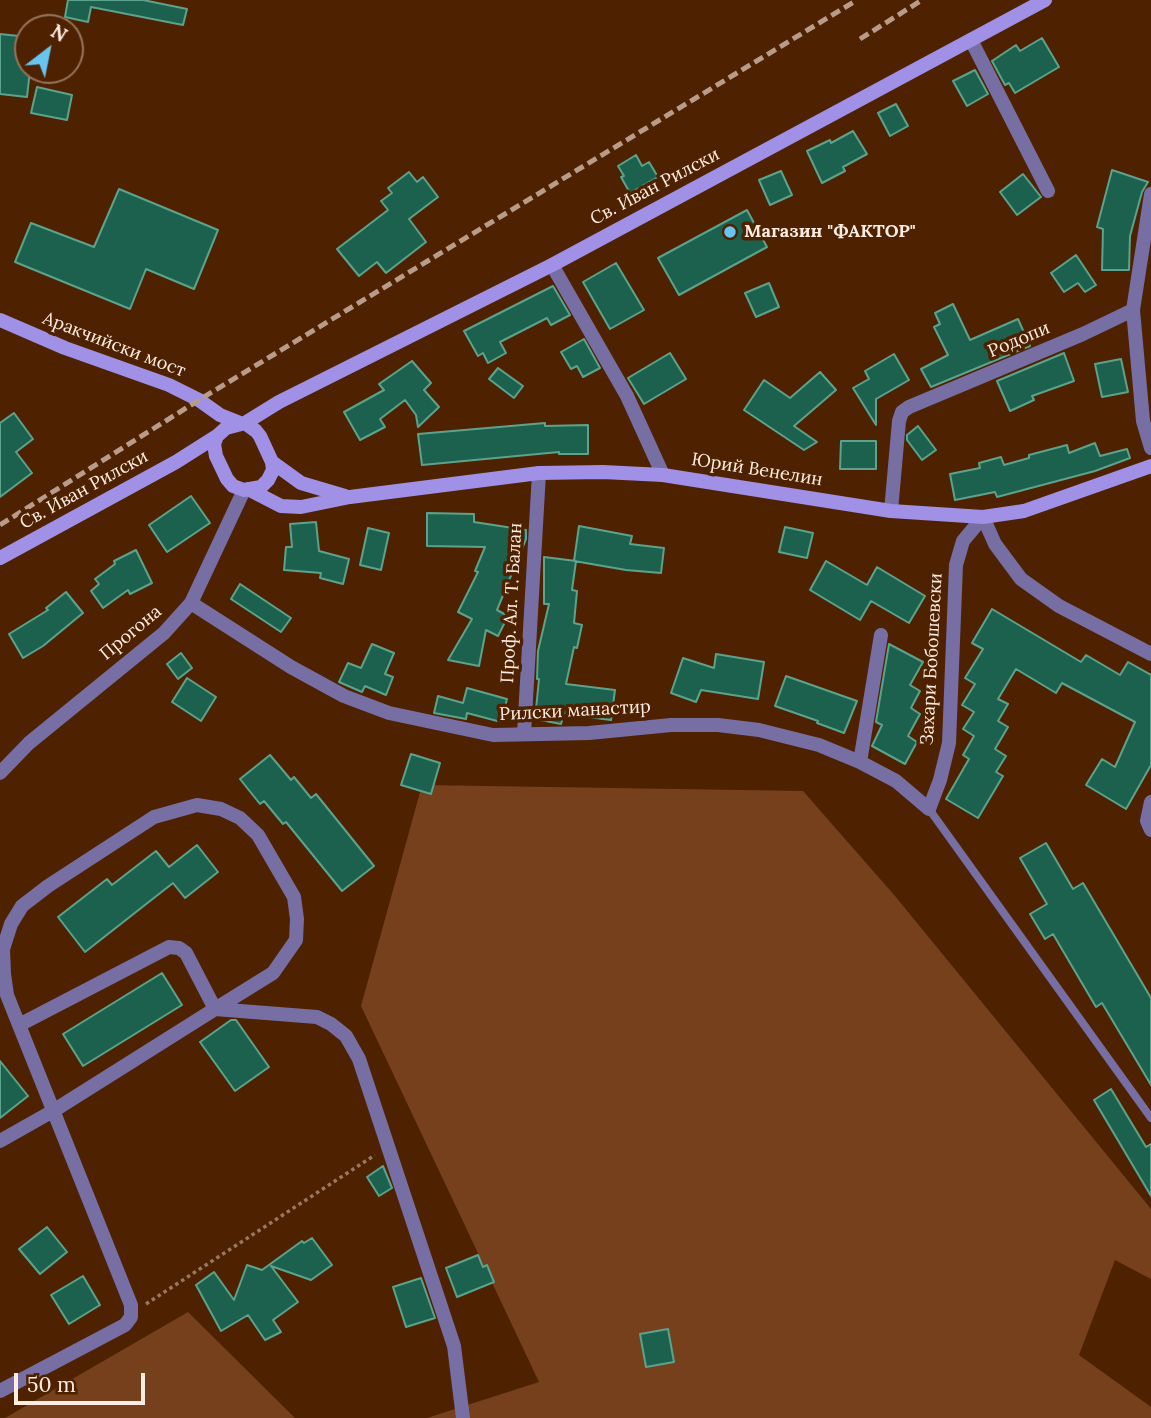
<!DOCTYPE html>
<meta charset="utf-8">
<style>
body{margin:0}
#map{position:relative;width:1151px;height:1418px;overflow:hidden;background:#4e2201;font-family:Lora,serif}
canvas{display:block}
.north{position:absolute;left:14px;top:14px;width:70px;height:70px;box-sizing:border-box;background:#4e2201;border:2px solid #95735b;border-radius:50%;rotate:32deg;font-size:19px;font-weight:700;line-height:28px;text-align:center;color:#ffede3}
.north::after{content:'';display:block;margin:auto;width:24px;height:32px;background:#68c4f0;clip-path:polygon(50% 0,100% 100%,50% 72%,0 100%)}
.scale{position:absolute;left:14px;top:1373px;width:131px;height:32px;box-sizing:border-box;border:4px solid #ffede3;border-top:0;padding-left:9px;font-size:21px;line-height:24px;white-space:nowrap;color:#ffede3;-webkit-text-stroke:5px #4e2201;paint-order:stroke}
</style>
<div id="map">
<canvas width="1151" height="1418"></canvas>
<div class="north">N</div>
<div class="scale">50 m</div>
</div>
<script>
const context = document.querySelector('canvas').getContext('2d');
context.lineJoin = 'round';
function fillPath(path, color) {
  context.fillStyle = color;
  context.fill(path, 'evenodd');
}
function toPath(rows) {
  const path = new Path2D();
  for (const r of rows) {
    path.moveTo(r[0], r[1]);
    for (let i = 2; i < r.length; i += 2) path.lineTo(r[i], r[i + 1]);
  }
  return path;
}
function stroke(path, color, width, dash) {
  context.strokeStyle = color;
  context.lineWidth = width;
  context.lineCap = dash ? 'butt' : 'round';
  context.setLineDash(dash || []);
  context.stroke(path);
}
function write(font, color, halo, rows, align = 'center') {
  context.font = font + ' Lora,serif';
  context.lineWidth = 7;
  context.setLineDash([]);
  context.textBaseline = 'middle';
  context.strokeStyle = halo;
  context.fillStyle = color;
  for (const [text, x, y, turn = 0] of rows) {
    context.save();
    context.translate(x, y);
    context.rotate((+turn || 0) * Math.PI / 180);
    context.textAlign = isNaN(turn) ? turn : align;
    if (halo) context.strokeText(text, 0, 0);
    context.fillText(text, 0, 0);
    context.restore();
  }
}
fillPath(toPath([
 [422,785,803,791,895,896,1151,1209,1151,1279,1115,1260,1079,1355,1151,1407,1151,1418,427,1418,539,1382,361,1006],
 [188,1312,295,1418,5,1418]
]), '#76401c');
const building = toPath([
 [68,0,143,0,187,9,183,25,91,7,88,22,65,17,68,0],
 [0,34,28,37,28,70,30,70,27,97,0,94,0,34],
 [1042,38,1059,67,1015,93,1009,83,1005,85,992,61,1016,45,1020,51,1042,38],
 [975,70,988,94,967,106,953,81,975,70],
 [37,87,72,95,67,120,31,113,37,87],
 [896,104,908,126,890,136,878,113,896,104],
 [853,131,867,154,843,167,845,171,822,183,807,151,830,140,831,143,853,131],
 [636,155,642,166,649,162,658,177,630,193,621,177,624,176,618,166,636,155],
 [1112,170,1148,182,1142,192,1130,236,1129,270,1102,270,1103,229,1097,227,1112,170],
 [781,171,792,195,770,205,759,180,781,171],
 [409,172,417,182,423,177,438,197,409,219,426,242,386,273,377,262,359,276,337,249,388,210,381,201,392,193,388,188,409,172],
 [1023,174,1041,197,1017,215,1000,192,1023,174],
 [119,189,218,230,194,289,146,269,130,309,15,262,31,223,94,247,119,189],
 [747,210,767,247,679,295,658,258,747,210],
 [1076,255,1096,285,1085,292,1078,283,1064,292,1051,273,1076,255],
 [616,263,644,310,610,329,583,282,616,263],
 [769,283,779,307,756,317,745,293,769,283],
 [553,286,570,315,551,325,547,318,500,342,506,353,488,363,483,353,478,356,464,331,553,286],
 [953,304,970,340,1018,319,1030,346,931,387,921,369,948,355,934,327,940,324,935,313,953,304],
 [584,339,600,368,583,377,577,366,571,369,561,352,584,339],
 [670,353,686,379,644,404,628,378,670,353],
 [1064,353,1074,381,1032,396,1034,400,1010,411,997,381,1064,353],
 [894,354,909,380,876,399,876,425,853,388,869,379,865,371,894,354],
 [1121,359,1128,392,1102,397,1095,364,1121,359],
 [412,361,431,383,424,390,439,407,418,427,416,415,405,400,380,419,385,427,360,440,344,412,384,390,379,384,412,361],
 [498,368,523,386,514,398,489,379,498,368],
 [820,372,836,390,794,426,817,442,804,450,744,410,764,380,790,398,820,372],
 [14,413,33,439,16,452,32,473,0,497,0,423,14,413],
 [545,423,545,426,588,425,588,454,559,454,559,452,422,465,418,434,545,423],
 [918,426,936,450,922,460,907,440,907,435,918,426],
 [841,441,876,441,876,469,840,469,841,441],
 [1095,443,1100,456,1127,449,1130,458,1095,471,997,497,995,492,955,500,950,474,980,468,979,463,1001,457,1004,465,1029,458,1029,455,1067,445,1069,453,1095,443],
 [191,496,210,523,167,552,149,525,191,496],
 [427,513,474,514,474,522,526,530,526,539,497,610,508,616,498,636,486,630,479,666,448,660,472,619,458,612,478,572,475,571,485,547,427,546,427,513],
 [316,522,319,551,349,559,343,584,320,578,321,573,284,570,286,547,292,547,290,524,316,522],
 [579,526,632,536,630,544,664,548,661,573,626,570,574,561,579,526],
 [785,527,813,533,807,558,779,552,785,527],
 [368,528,389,533,381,570,360,565,368,528],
 [136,550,152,583,130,594,128,590,103,608,91,591,99,584,95,579,115,564,114,561,136,550],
 [544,557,576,561,572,590,577,591,574,623,582,625,577,648,574,647,566,684,615,690,611,720,564,714,561,724,535,719,539,679,537,679,538,651,549,604,544,604,544,557],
 [826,561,867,585,877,567,925,596,909,623,871,601,860,620,810,590,826,561],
 [240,584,291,618,281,632,231,599,240,584],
 [66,592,83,613,43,646,23,658,9,634,48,610,46,608,66,592],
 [992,609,1081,662,1086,655,1120,675,1128,662,1151,675,1151,765,1126,809,1086,785,1102,759,1115,767,1135,722,1062,683,1056,693,1016,669,998,699,1008,704,998,721,1008,727,995,749,1006,756,996,772,1003,776,978,818,946,799,969,759,963,755,974,736,963,729,974,712,962,705,975,684,965,678,983,649,972,643,992,609],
 [372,644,394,653,385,674,393,677,386,695,365,686,362,692,339,682,348,663,361,668,372,644],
 [889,644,923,662,910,685,920,691,911,708,920,714,908,736,917,742,905,764,872,746,882,725,876,722,889,644],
 [181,653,192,668,178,679,167,664,181,653],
 [716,654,764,662,758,699,701,690,696,702,671,693,683,658,714,668,716,654],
 [786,676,857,701,844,733,817,723,818,721,775,706,786,676],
 [187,678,216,697,201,721,172,702,187,678],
 [467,688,507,699,501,722,467,713,466,719,434,713,438,696,463,703,467,688],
 [411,754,440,763,431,794,401,785,411,754],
 [270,755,291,780,294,777,311,798,316,794,374,866,342,891,286,822,283,824,264,801,260,804,240,779,270,755],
 [1046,843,1073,889,1083,883,1151,998,1151,1085,1102,1003,1096,1007,1053,934,1045,939,1030,914,1047,904,1020,858,1046,843],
 [197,845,218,872,185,898,173,883,85,952,58,917,107,879,112,885,156,851,169,867,197,845],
 [162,973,182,1005,83,1066,63,1034,162,973],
 [231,1020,236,1020,269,1067,235,1091,200,1042,231,1020],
 [0,1061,28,1096,0,1118,0,1061],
 [1111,1089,1146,1147,1151,1144,1151,1196,1094,1100,1111,1089],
 [383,1166,392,1188,379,1196,367,1177,383,1166],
 [47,1227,67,1252,40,1274,19,1249,47,1227],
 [312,1238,332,1265,311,1280,271,1266,298,1302,273,1320,281,1332,265,1340,248,1315,221,1331,196,1285,214,1272,234,1300,247,1265,262,1270,302,1241,304,1243,312,1238],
 [478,1255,483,1267,487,1265,494,1282,457,1297,446,1268,478,1255],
 [83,1276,100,1305,69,1324,51,1295,83,1276],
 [421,1278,435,1318,406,1327,393,1287,421,1278],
 [668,1329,674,1362,646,1367,640,1334,668,1329]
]);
fillPath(building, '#1c614e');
stroke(building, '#5ca28c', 2);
stroke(toPath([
 [146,1304,375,1155]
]), '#997861', 3.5, [3.5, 3.5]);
stroke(toPath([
 [929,809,1151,1118]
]), '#776ea4', 8);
stroke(toPath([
 [971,40,1048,191],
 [1151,194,1133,310,1143,421,1151,448],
 [552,265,627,396,663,475],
 [891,511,899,421,902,412,909,407,1083,334,1133,310],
 [191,603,291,667,344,696,389,713,493,735,589,733,671,725,718,725,759,730,819,745,860,762,896,781,929,809,940,780,949,743,956,565,963,541,983,517,995,544,1021,579,1059,606,1151,654],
 [524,734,539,473],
 [860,762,881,635],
 [0,773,29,743,164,633,191,603,244,490],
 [1151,802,1147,821,1151,830],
 [215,1009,317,1017,331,1024,346,1036,359,1059,454,1346,463,1418],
 [0,1141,53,1111,215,1009,186,953,179,948,169,947,19,1025,7,995,4,974,3,949,11,924,22,906,48,886,154,817,197,805,221,809,240,818,258,835,294,897,297,919,296,940,273,973,215,1009],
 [0,1391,125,1325,131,1317,131,1305,19,1025]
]), '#776ea4', 14);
stroke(toPath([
 [0,320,65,348,169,385,199,400,220,415,240,423],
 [245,423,279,402,552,265,1045,0],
 [245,423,256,431,260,436,272,462,273,470,268,480,261,487,244,490,233,486,227,479,216,456,214,444,217,436,226,428,245,423],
 [272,462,301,483,345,496],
 [248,489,281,506,301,507,350,497,539,473,603,472,663,475,891,511,983,517,1024,511,1151,466],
 [0,558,176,462,217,436]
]), '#a090e6', 14);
stroke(toPath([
 [860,39,922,0],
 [0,525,199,400,857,0]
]), '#b89c89', 5, [10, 5]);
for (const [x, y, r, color] of [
 [730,232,7,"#68c4f0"]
]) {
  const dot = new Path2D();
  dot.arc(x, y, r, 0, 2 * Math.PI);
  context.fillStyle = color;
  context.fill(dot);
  stroke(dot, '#4e2201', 2.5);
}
write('18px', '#ffede3', '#4e2201', [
 ["Св. Иван Рилски",655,187,-28],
 ["Родопи",1019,340,-23],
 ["Аракчийски мост",114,345,21],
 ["Юрий Венелин",757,470,9],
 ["Св. Иван Рилски",84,490,-29],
 ["Проф. Ал. Т. Балан",512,603,-87],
 ["Прогона",131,633,-40],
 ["Захари Бобошевски",932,659,-87],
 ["Рилски манастир",575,711,-3]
]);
write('bold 18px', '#ffede3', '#4e2201', [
 ["Магазин \"ФАКТОР\"",744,232]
], 'left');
</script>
